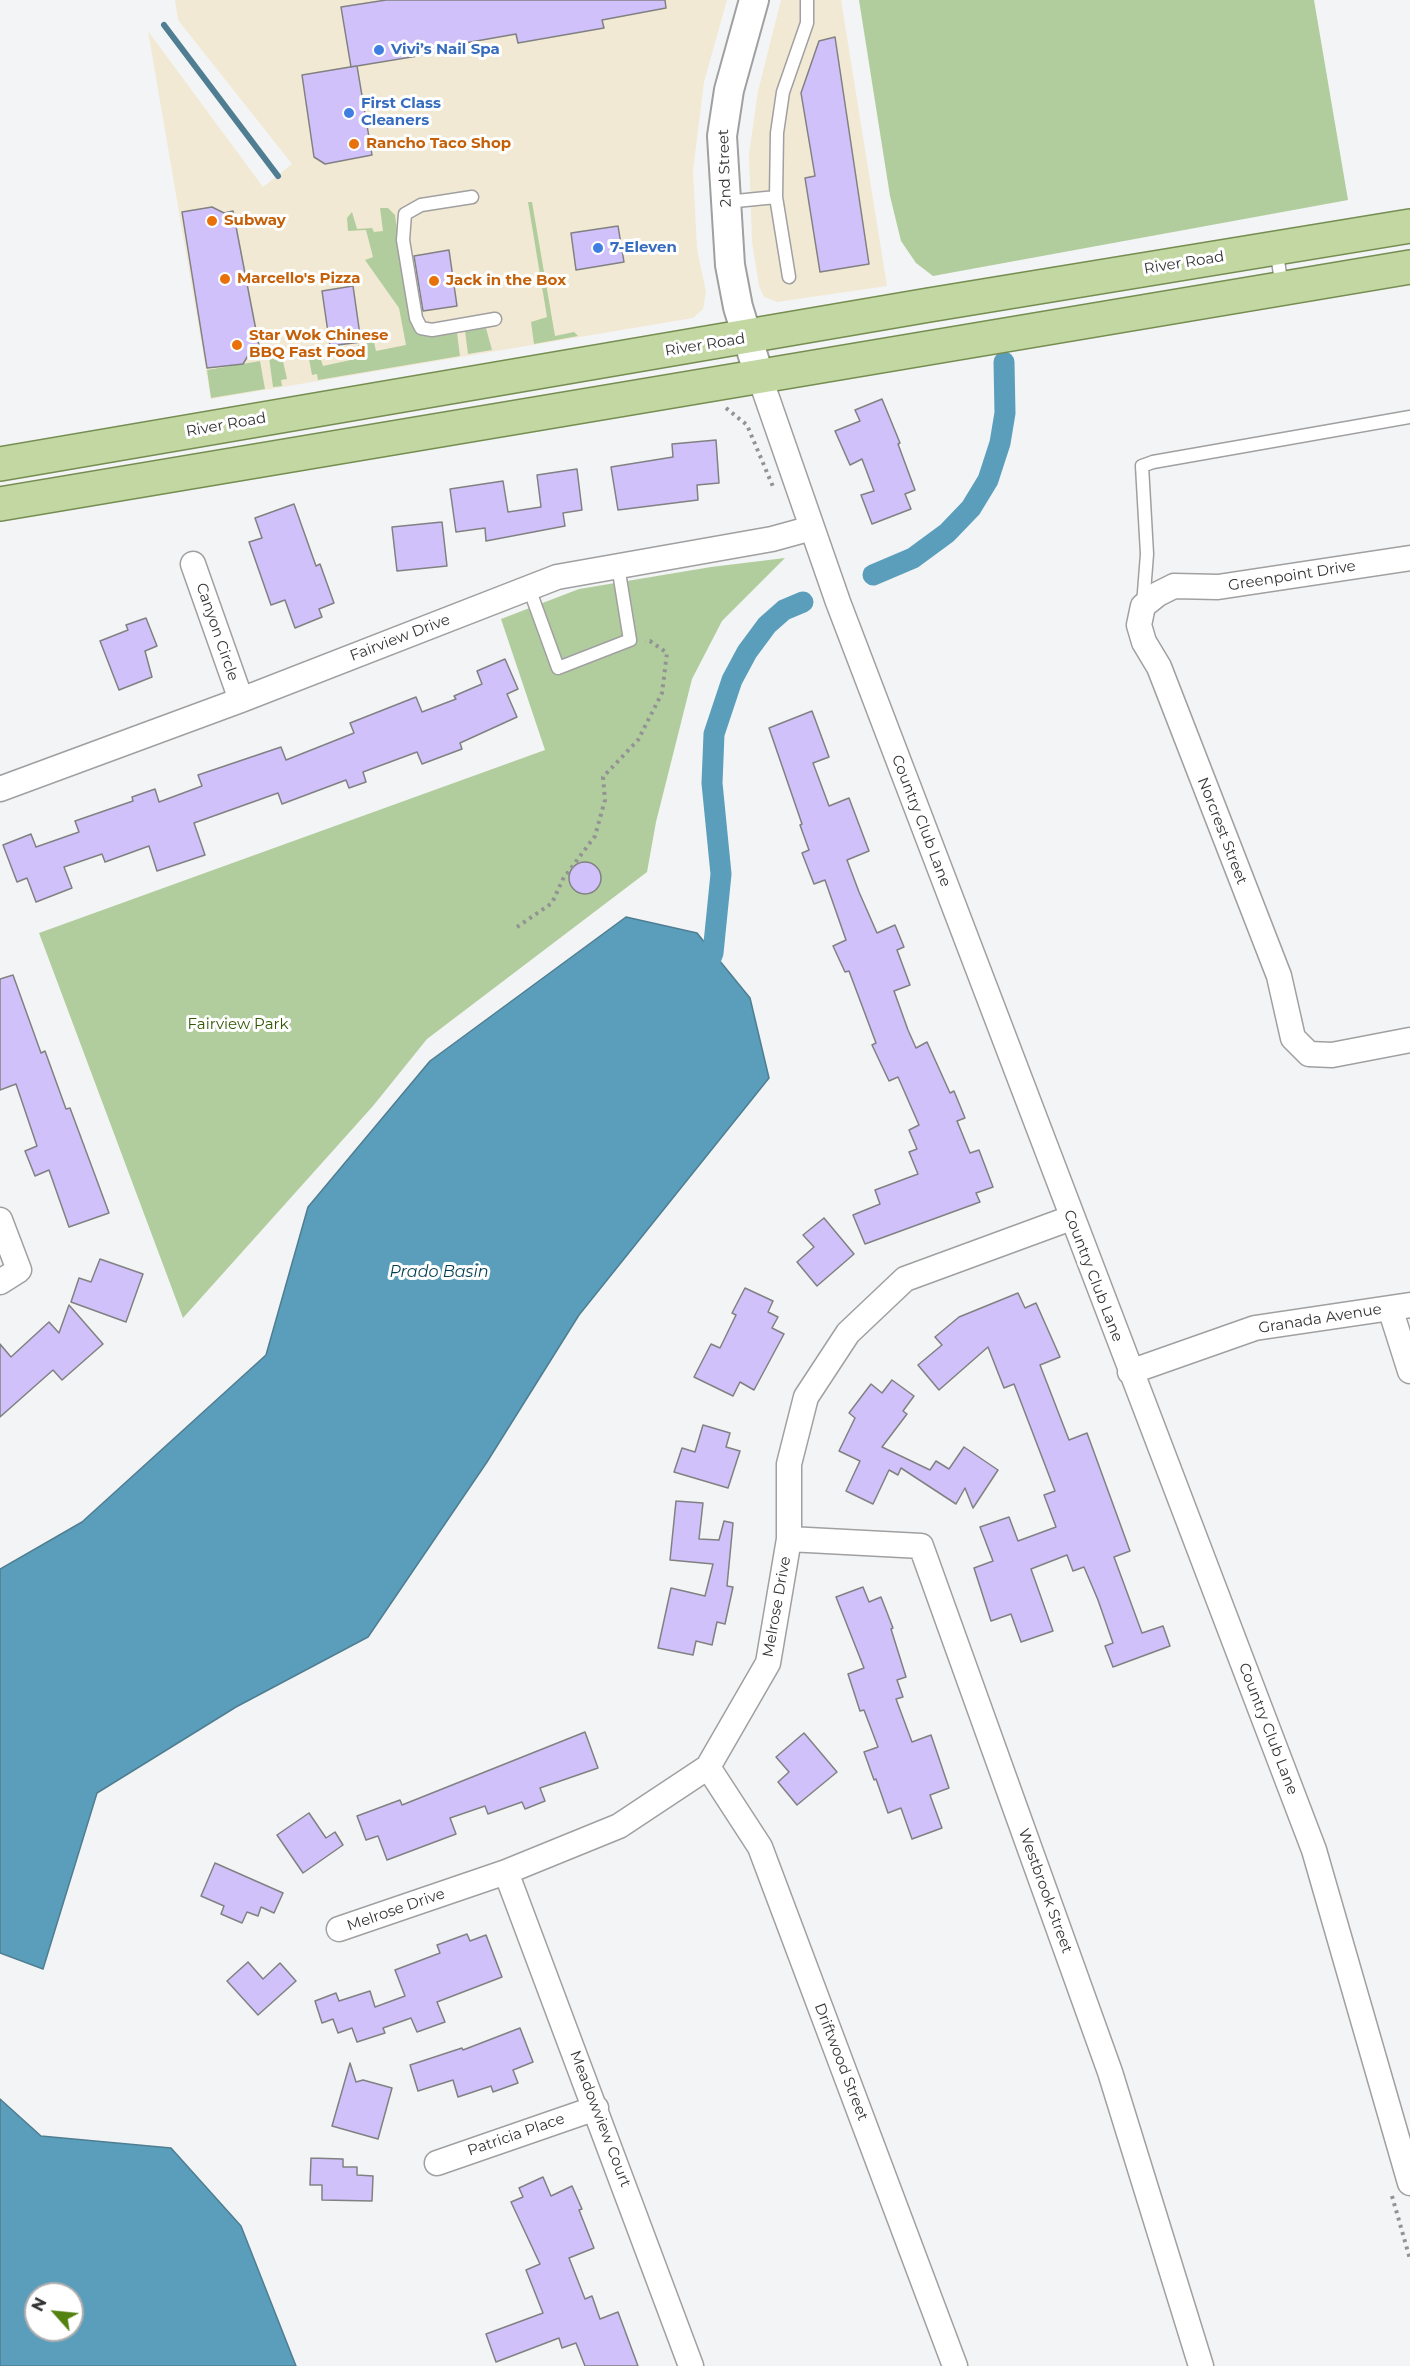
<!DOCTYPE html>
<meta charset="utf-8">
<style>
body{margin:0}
#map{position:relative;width:1410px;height:2366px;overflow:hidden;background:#f3f4f5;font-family:Montserrat,sans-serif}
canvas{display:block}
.north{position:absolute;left:24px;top:2282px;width:60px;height:60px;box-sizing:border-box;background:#fff;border:2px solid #aeaeae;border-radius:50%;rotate:297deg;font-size:16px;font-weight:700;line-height:24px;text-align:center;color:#343434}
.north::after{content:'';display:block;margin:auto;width:21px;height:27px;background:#538211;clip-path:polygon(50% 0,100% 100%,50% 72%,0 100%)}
</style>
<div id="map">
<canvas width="1410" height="2366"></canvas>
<div class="north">N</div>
</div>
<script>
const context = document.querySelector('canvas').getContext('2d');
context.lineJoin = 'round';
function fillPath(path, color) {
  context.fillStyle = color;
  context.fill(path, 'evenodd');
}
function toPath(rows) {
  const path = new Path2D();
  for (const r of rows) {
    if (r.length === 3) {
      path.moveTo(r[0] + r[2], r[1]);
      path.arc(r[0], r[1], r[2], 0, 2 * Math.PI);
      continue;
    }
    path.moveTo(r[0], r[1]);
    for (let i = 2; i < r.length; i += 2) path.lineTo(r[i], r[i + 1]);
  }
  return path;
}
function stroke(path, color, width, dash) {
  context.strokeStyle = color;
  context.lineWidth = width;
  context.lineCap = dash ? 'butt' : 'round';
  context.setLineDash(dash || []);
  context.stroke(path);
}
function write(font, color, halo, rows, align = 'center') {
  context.font = font + ' Montserrat,sans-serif';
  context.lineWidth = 6;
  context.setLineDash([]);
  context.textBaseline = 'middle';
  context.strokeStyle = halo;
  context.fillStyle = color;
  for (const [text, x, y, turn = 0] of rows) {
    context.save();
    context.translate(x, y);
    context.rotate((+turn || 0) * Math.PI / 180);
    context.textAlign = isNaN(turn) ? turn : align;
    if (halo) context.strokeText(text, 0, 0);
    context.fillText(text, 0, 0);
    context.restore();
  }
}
fillPath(toPath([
 [175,0,727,0,704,82,693,171,697,249,706,292,703,309,693,318,211,399,148,31,263,187,292,164,178,20],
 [781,0,841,0,887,286,777,302,764,297,759,286,752,242,749,154,758,91]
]), '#f2e9d4');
fillPath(toPath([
 [859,0,1314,0,1348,200,933,276,916,263,901,241,890,196],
 [528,202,532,202,555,336,574,332,578,336,534,344,531,322,547,317],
 [380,208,388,208,395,215,401,261,425,335,432,337,457,333,460,356,318,380,317,374,312,375,309,359,311,357,320,357,323,366,360,358,358,345,374,342,376,351,406,345,399,308,365,260,373,257,366,230,348,231,347,218,352,212,357,229,372,228,374,232,383,231],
 [486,328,492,350,468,354,465,331],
 [280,348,287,379,281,380,282,386,273,387,268,350],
 [260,361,265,389,211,398,207,370],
 [785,558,722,621,692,679,656,822,647,872,427,1039,373,1106,183,1318,39,933,545,750,501,619,579,589,711,567]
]), '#b1cd9d');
const water = toPath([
 [626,917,697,933,750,998,769,1078,579,1315,487,1462,368,1637,236,1707,97,1793,43,1969,0,1953,0,1569,82,1522,266,1355,308,1207,430,1061,626,917],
 [0,2099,41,2136,171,2148,241,2226,296,2366,0,2366,0,2099],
 [36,2294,72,2294,72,2330,36,2330,36,2294]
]);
fillPath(water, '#5a9ebb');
stroke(water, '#4f7e92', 1.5);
stroke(toPath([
 [164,25,278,176]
]), '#4f7e92', 6);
stroke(toPath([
 [873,575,913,558,947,533,971,508,988,480,1000,443,1005,413,1004,362],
 [703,979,713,953,721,874,712,783,714,734,732,680,747,652,767,625,784,610,803,602]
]), '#5a9ebb', 21);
const building = toPath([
 [386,0,665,0,666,8,602,20,604,28,518,43,516,34,465,43,466,48,357,66,372,155,325,164,314,157,302,75,356,66,351,67,341,7,386,0],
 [835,37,869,264,820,272,805,178,815,176,801,93,819,41,835,37],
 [212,207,224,213,233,211,260,351,249,354,243,364,207,368,182,212,212,207],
 [618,226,624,262,576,270,571,233,618,226],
 [449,250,457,306,423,311,414,256,449,250],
 [353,286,361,342,330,346,322,291,353,286],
 [882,399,900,443,898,444,915,490,905,494,911,509,872,524,861,495,874,491,862,459,850,465,835,431,860,421,855,410,882,399],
 [716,440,719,483,697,485,698,500,618,510,611,467,673,457,672,444,716,440],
 [577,469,582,510,563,513,565,526,486,541,485,528,456,532,450,489,503,481,508,512,541,507,537,475,577,469],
 [294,504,316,566,320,564,334,603,319,609,322,617,295,628,285,600,271,605,249,542,262,538,255,518,294,504],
 [442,522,447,566,397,571,392,527,442,522],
 [146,618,157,646,145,651,152,677,119,690,100,641,128,630,126,625,146,618],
 [505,659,518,689,507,694,517,717,460,743,462,749,422,764,417,752,363,772,366,782,349,788,346,780,282,804,278,793,194,823,205,855,157,871,149,846,105,862,102,854,64,867,72,888,36,902,27,878,17,882,3,845,31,834,36,847,79,832,75,821,133,801,132,797,155,789,159,802,202,786,198,775,281,747,286,760,354,733,350,723,416,697,422,712,456,699,454,696,482,684,477,671,505,659],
 [812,711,829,757,813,763,829,806,849,798,869,851,847,860,859,892,877,933,895,925,904,947,897,950,910,985,894,991,908,1030,916,1048,927,1042,950,1093,954,1091,965,1118,957,1121,970,1153,979,1150,993,1187,976,1193,980,1202,865,1244,853,1215,880,1204,875,1190,918,1174,909,1152,917,1149,909,1130,919,1125,898,1077,889,1081,872,1045,876,1043,849,971,845,972,833,946,846,940,825,880,814,884,802,853,809,850,800,825,802,824,769,728,812,711],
 [585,878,16],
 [13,975,41,1053,45,1051,66,1109,70,1108,109,1213,69,1227,49,1170,35,1176,25,1151,37,1146,16,1084,0,1090,0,979,13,975],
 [824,1218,854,1254,817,1286,797,1262,814,1247,803,1235,824,1218],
 [100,1259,143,1274,126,1322,71,1302,79,1278,91,1282,100,1259],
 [745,1288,773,1301,768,1312,778,1317,772,1328,784,1334,754,1390,740,1382,733,1396,694,1377,711,1344,720,1348,736,1315,732,1313,745,1288],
 [1018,1293,1025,1308,1036,1303,1060,1357,1040,1365,1069,1440,1087,1433,1130,1551,1114,1557,1142,1633,1163,1626,1170,1646,1113,1667,1105,1646,1113,1643,1098,1600,1084,1567,1073,1571,1067,1555,1031,1569,1053,1631,1021,1642,1011,1614,991,1621,974,1568,993,1561,980,1527,1009,1517,1018,1541,1056,1527,1044,1495,1055,1491,1014,1384,1004,1388,988,1347,939,1390,918,1365,942,1345,935,1337,959,1317,1018,1293],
 [69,1305,103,1344,62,1380,53,1370,0,1417,0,1344,11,1357,49,1322,59,1333,69,1305],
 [892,1380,914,1396,903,1411,907,1414,882,1447,930,1470,936,1461,949,1469,964,1447,998,1470,973,1508,965,1488,956,1504,901,1468,898,1475,889,1470,873,1504,846,1491,860,1461,839,1451,855,1418,849,1413,871,1384,882,1393,892,1380],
 [703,1425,730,1433,726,1447,740,1451,728,1488,674,1472,682,1448,695,1452,703,1425],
 [676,1501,703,1503,699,1539,719,1540,724,1521,733,1523,727,1586,733,1587,725,1624,717,1622,712,1645,696,1641,693,1655,658,1648,671,1588,705,1596,713,1564,670,1560,676,1501],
 [863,1587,869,1602,881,1597,893,1628,891,1629,906,1677,897,1680,903,1697,896,1699,912,1742,931,1735,949,1788,930,1795,942,1828,912,1839,901,1808,888,1813,876,1779,874,1780,864,1752,878,1747,864,1710,860,1711,848,1674,864,1668,836,1597,863,1587],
 [585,1732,598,1768,540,1788,545,1801,525,1809,522,1802,488,1814,485,1806,450,1818,456,1834,387,1860,378,1836,366,1840,357,1816,400,1800,402,1805,585,1732],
 [804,1733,837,1772,797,1805,778,1782,789,1772,776,1757,804,1733],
 [309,1813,326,1838,335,1832,343,1845,303,1873,277,1835,309,1813],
 [215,1863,283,1893,274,1913,261,1907,258,1916,247,1912,242,1923,221,1914,224,1906,201,1896,215,1863],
 [467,1934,470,1941,486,1935,502,1977,437,2002,445,2022,417,2032,411,2018,383,2028,385,2033,357,2042,352,2028,338,2033,333,2019,322,2023,315,2001,336,1993,339,2001,370,1991,375,2007,405,1996,395,1970,440,1953,437,1945,467,1934],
 [248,1962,263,1979,280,1963,296,1981,258,2015,227,1981,248,1962],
 [520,2028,533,2062,513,2070,518,2083,493,2092,491,2086,458,2097,453,2080,418,2091,410,2065,462,2048,463,2050,520,2028],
 [350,2063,356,2082,363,2080,392,2088,378,2139,332,2126,350,2063],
 [311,2158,343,2159,343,2167,357,2167,357,2175,373,2176,372,2201,322,2200,322,2185,310,2185,311,2158],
 [543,2177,551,2196,572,2186,582,2209,579,2210,594,2248,569,2258,585,2299,592,2296,600,2319,618,2312,638,2366,585,2366,576,2343,562,2348,559,2338,496,2362,486,2334,543,2313,526,2270,540,2264,511,2202,523,2197,519,2188,543,2177]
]);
fillPath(building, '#d0c1fb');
stroke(building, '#818182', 1.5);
const service = toPath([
 [472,197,421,205,405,214,403,240,416,318,421,328,432,330,495,319],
 [726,202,776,197],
 [1276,248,1282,287],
 [789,277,776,197,777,133,783,92,807,23,807,0],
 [529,588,558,668,630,640,618,566],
 [1143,605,1147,554,1142,466,1153,462,1410,417]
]);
const minor = toPath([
 [759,375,838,602,1314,1850,1410,2183],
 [1410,558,1218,587,1174,586,1158,594,1143,606,1139,625,1144,642,1159,667,1279,976,1293,1038,1309,1054,1332,1055,1410,1040],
 [193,564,241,700],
 [0,789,241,700,557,577,772,539,812,528],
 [0,1220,19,1270,0,1282],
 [1390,1308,1410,1371],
 [1130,1372,1255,1328,1410,1305],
 [789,1539,921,1546,1110,2072,1201,2366],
 [708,1767,760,1847,955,2366],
 [506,1872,691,2366],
 [339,1929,506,1872,619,1826,708,1767,768,1663,789,1539,789,1464,806,1397,848,1333,905,1279,1071,1218],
 [437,2163,596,2108]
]);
const tertiary = toPath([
 [754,0,729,90,722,136,730,265,738,307,759,375]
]);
const primary = toPath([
 [0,464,929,305,1410,226],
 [0,504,1410,267]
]);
stroke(service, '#a0a0a1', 15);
stroke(minor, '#a0a0a1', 27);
stroke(tertiary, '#a0a0a1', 32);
stroke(primary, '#768d52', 36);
stroke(toPath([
 [726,408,747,425,774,489],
 [517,927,552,903,563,879,595,836,605,800,603,777,638,740,662,693,667,653,650,641,645,641],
 [1392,2196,1410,2259]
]), '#939394', 4, [3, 4.5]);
stroke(service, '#fff', 12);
stroke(minor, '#fff', 24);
stroke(tertiary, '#fff', 28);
stroke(primary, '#c2d7a1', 33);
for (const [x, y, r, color] of [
 [379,50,6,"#3f7fe0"],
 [349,113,6,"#3f7fe0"],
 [354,144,6,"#e8710a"],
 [212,221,6,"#e8710a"],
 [598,248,6,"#3f7fe0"],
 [225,279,6,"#e8710a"],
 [434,281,6,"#e8710a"],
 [237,345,6,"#e8710a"]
]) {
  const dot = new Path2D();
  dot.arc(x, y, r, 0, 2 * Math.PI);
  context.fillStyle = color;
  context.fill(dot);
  stroke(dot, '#fff', 2);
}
write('bold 15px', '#366cbe', '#fff', [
 ["Vivi’s Nail Spa",391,50],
 ["First Class",361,104],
 ["Cleaners",361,121],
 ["7-Eleven",610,248]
], 'left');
write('bold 15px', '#c56008', '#fff', [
 ["Rancho Taco Shop",366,144],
 ["Subway",224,221],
 ["Marcello's Pizza",237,279],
 ["Jack in the Box",446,281],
 ["Star Wok Chinese",249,336],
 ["BBQ Fast Food",249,353]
], 'left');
write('15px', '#343434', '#fff', [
 ["2nd Street",725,168,-92],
 ["River Road",1184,263,-9],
 ["River Road",705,345,-9],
 ["River Road",226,425,-10],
 ["Greenpoint Drive",1292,576,-9],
 ["Canyon Circle",217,632,71],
 ["Fairview Drive",400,638,-21],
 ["Country Club Lane",921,821,69],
 ["Norcrest Street",1222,831,69],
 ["Country Club Lane",1093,1276,69],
 ["Granada Avenue",1320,1319,-9],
 ["Melrose Drive",777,1607,-80],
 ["Country Club Lane",1268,1729,69],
 ["Westbrook Street",1045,1891,70],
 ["Melrose Drive",396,1910,-19],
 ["Driftwood Street",841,2062,69],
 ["Meadowview Court",600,2119,69],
 ["Patricia Place",516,2135,-19]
]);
write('15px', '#315604', '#fff', [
 ["Fairview Park",238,1025]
]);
write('italic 16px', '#003d52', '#fff', [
 ["Prado Basin",439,1272]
]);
</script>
